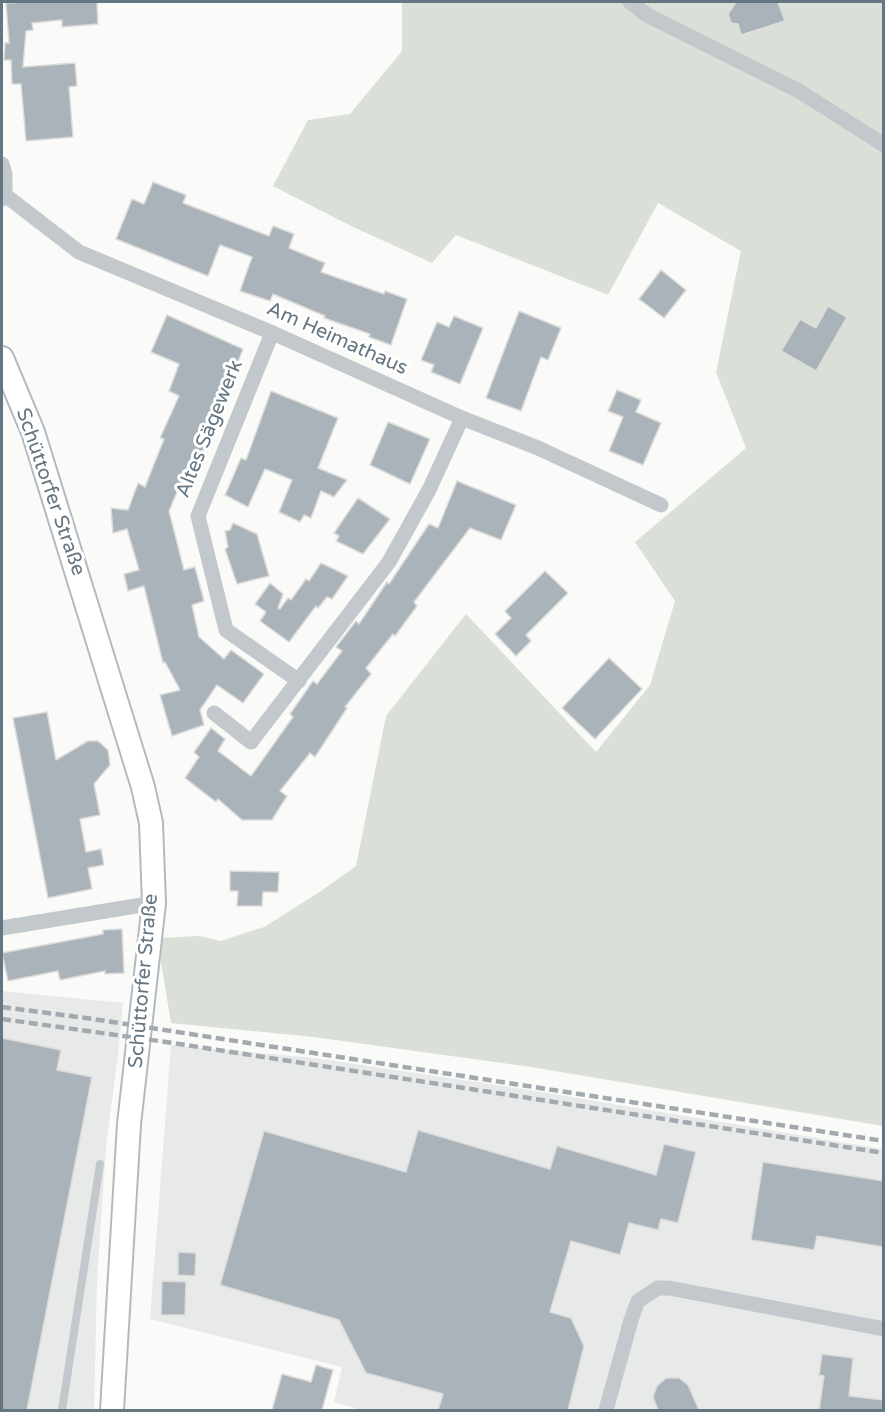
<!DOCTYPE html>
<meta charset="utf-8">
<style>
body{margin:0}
#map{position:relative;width:885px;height:1412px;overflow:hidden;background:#fafaf8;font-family:"Varela Round",sans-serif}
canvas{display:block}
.frame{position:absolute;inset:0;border:3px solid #657683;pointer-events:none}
</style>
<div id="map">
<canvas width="885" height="1412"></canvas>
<div class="frame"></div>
</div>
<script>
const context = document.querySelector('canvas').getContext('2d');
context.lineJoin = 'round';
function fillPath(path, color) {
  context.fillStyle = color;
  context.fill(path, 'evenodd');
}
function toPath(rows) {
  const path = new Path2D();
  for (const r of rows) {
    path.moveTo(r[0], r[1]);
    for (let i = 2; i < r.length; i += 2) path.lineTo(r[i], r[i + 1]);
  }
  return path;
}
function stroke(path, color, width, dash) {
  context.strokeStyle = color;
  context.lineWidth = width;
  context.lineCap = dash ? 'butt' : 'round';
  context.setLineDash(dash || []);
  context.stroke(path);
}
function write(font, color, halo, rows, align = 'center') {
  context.font = font + ' "Varela Round",sans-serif';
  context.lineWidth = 6;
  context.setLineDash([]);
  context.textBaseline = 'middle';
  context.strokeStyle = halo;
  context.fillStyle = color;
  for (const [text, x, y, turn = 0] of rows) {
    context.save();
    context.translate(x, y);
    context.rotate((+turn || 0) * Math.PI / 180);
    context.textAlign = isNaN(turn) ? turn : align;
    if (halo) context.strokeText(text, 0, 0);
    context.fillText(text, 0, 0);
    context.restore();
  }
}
fillPath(toPath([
 [2,991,123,1003,119,1046,106,1147,97,1281,94,1410,2,1410],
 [171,1045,315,1058,530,1090,883,1149,883,1410,361,1410,334,1402,342,1367,150,1319]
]), '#e8e9e9');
fillPath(toPath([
 [402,2,883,2,883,1126,531,1067,314,1037,171,1023,157,938,200,936,221,941,264,927,321,891,356,866,386,716,466,614,596,752,650,685,675,601,635,542,746,448,716,372,741,251,658,203,608,295,456,235,432,263,351,226,273,186,308,120,350,114,402,51]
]), '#dadfd7');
const building = toPath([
 [24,2,97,2,98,24,62,27,62,20,32,23,33,30,26,31,23,67,75,63,77,86,69,87,73,137,26,141,21,84,12,84,11,60,4,60,5,43,9,43,6,3,24,2],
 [736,2,778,2,785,21,741,35,738,24,731,23,728,14,736,2],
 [153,182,186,195,183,203,269,236,273,226,294,234,289,248,325,263,321,272,384,294,385,291,407,299,391,345,369,337,370,334,324,318,325,316,273,294,270,301,240,291,252,257,220,245,208,276,116,239,132,199,144,204,153,182],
 [661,270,686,290,664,318,639,299,661,270],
 [828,306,847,317,816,371,781,351,800,319,816,328,828,306],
 [519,311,561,328,548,360,541,357,521,411,486,398,519,311],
 [167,315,243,349,201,456,194,452,169,511,184,570,195,567,204,601,192,605,199,637,224,659,231,650,264,674,243,703,217,685,200,710,204,725,172,736,160,695,180,690,165,662,163,663,144,586,128,591,124,574,139,570,127,529,113,533,111,508,128,510,138,483,145,487,164,439,160,438,179,396,169,391,179,364,151,352,167,315],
 [454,316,483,328,460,384,431,372,434,365,421,360,437,322,449,327,454,316],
 [617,390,641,400,636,412,661,423,643,465,609,451,623,417,608,411,617,390],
 [271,391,338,418,318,468,347,480,334,497,321,491,311,518,304,515,300,522,279,512,292,480,265,469,248,507,225,495,241,458,246,460,271,391],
 [388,422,430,439,410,484,370,465,388,422],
 [457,481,516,505,501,540,470,528,414,602,417,606,395,636,393,634,366,668,371,674,345,707,347,708,315,757,310,753,280,791,287,796,272,820,242,820,218,799,216,802,185,778,199,757,194,752,211,728,225,739,218,751,251,776,293,717,290,714,313,681,317,684,342,651,336,647,356,621,359,624,387,582,389,584,429,524,438,528,457,481],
 [358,498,390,519,363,554,336,541,339,536,334,533,358,498],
 [233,523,257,534,269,576,237,584,225,549,228,547,225,531,230,530,233,523],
 [321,563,348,576,332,599,327,597,318,608,316,606,289,642,260,621,266,612,255,604,270,583,283,594,278,608,280,609,288,598,291,600,306,579,309,581,321,563],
 [545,571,568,593,526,635,531,641,516,656,495,634,511,618,505,611,545,571],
 [609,658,642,689,595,739,562,708,609,658],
 [47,712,56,760,88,741,98,741,108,750,110,765,94,784,100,815,80,819,86,852,101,849,104,865,88,868,92,889,48,898,13,718,47,712],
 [230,871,279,872,278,892,263,892,262,906,237,906,238,891,230,891,230,871],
 [122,929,124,973,105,974,105,971,60,980,58,971,8,981,2,953,103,934,103,930,122,929],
 [2,1038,61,1050,57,1070,92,1077,27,1410,2,1410,2,1038],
 [418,1130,550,1169,557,1146,656,1175,664,1144,696,1152,678,1223,661,1219,658,1230,629,1223,620,1255,571,1241,550,1312,571,1318,584,1346,568,1410,438,1410,443,1394,366,1373,339,1320,220,1285,264,1131,406,1172,418,1130],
 [763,1162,884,1181,884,1247,817,1236,814,1250,751,1240,763,1162],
 [178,1252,196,1253,195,1276,178,1275,178,1252],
 [162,1281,186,1282,185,1315,161,1315,162,1281],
 [822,1354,853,1358,849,1396,884,1400,884,1410,819,1410,824,1376,819,1375,822,1354],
 [316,1365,333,1370,322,1410,272,1410,282,1374,311,1382,316,1365],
 [666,1378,679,1378,688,1385,699,1410,658,1410,653,1397,657,1386,666,1378]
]);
fillPath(building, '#aab3b9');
stroke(building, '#dcdcda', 1.5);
const secondary = toPath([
 [2,358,33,432,143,787,151,823,154,903,129,1124,112,1410]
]);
stroke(secondary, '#b3babf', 26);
stroke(toPath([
 [62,1410,100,1164]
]), '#c3c8cc', 8);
stroke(toPath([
 [630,2,647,15,799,91,884,145],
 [2,164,5,174,5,195,2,199],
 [5,195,79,252,275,334,462,418,538,448,661,505],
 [272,333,198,516,226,630,299,681],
 [214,713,251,742,389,562,429,490,462,418],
 [2,928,154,903],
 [606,1410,631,1320,638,1301,658,1288,669,1288,884,1329]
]), '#c3c8cc', 15);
stroke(secondary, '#fff', 22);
stroke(toPath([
 [2,1007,93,1019,884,1141],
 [2,1019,173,1043,884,1153]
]), '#a2aab0', 4.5, [9, 4.5]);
write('20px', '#657683', '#fff', [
 ["Am Heimathaus",337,339,24],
 ["Altes Sägewerk",210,429,-68],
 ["Schüttorfer Straße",50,492,71],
 ["Schüttorfer Straße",144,981,-85]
]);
</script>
